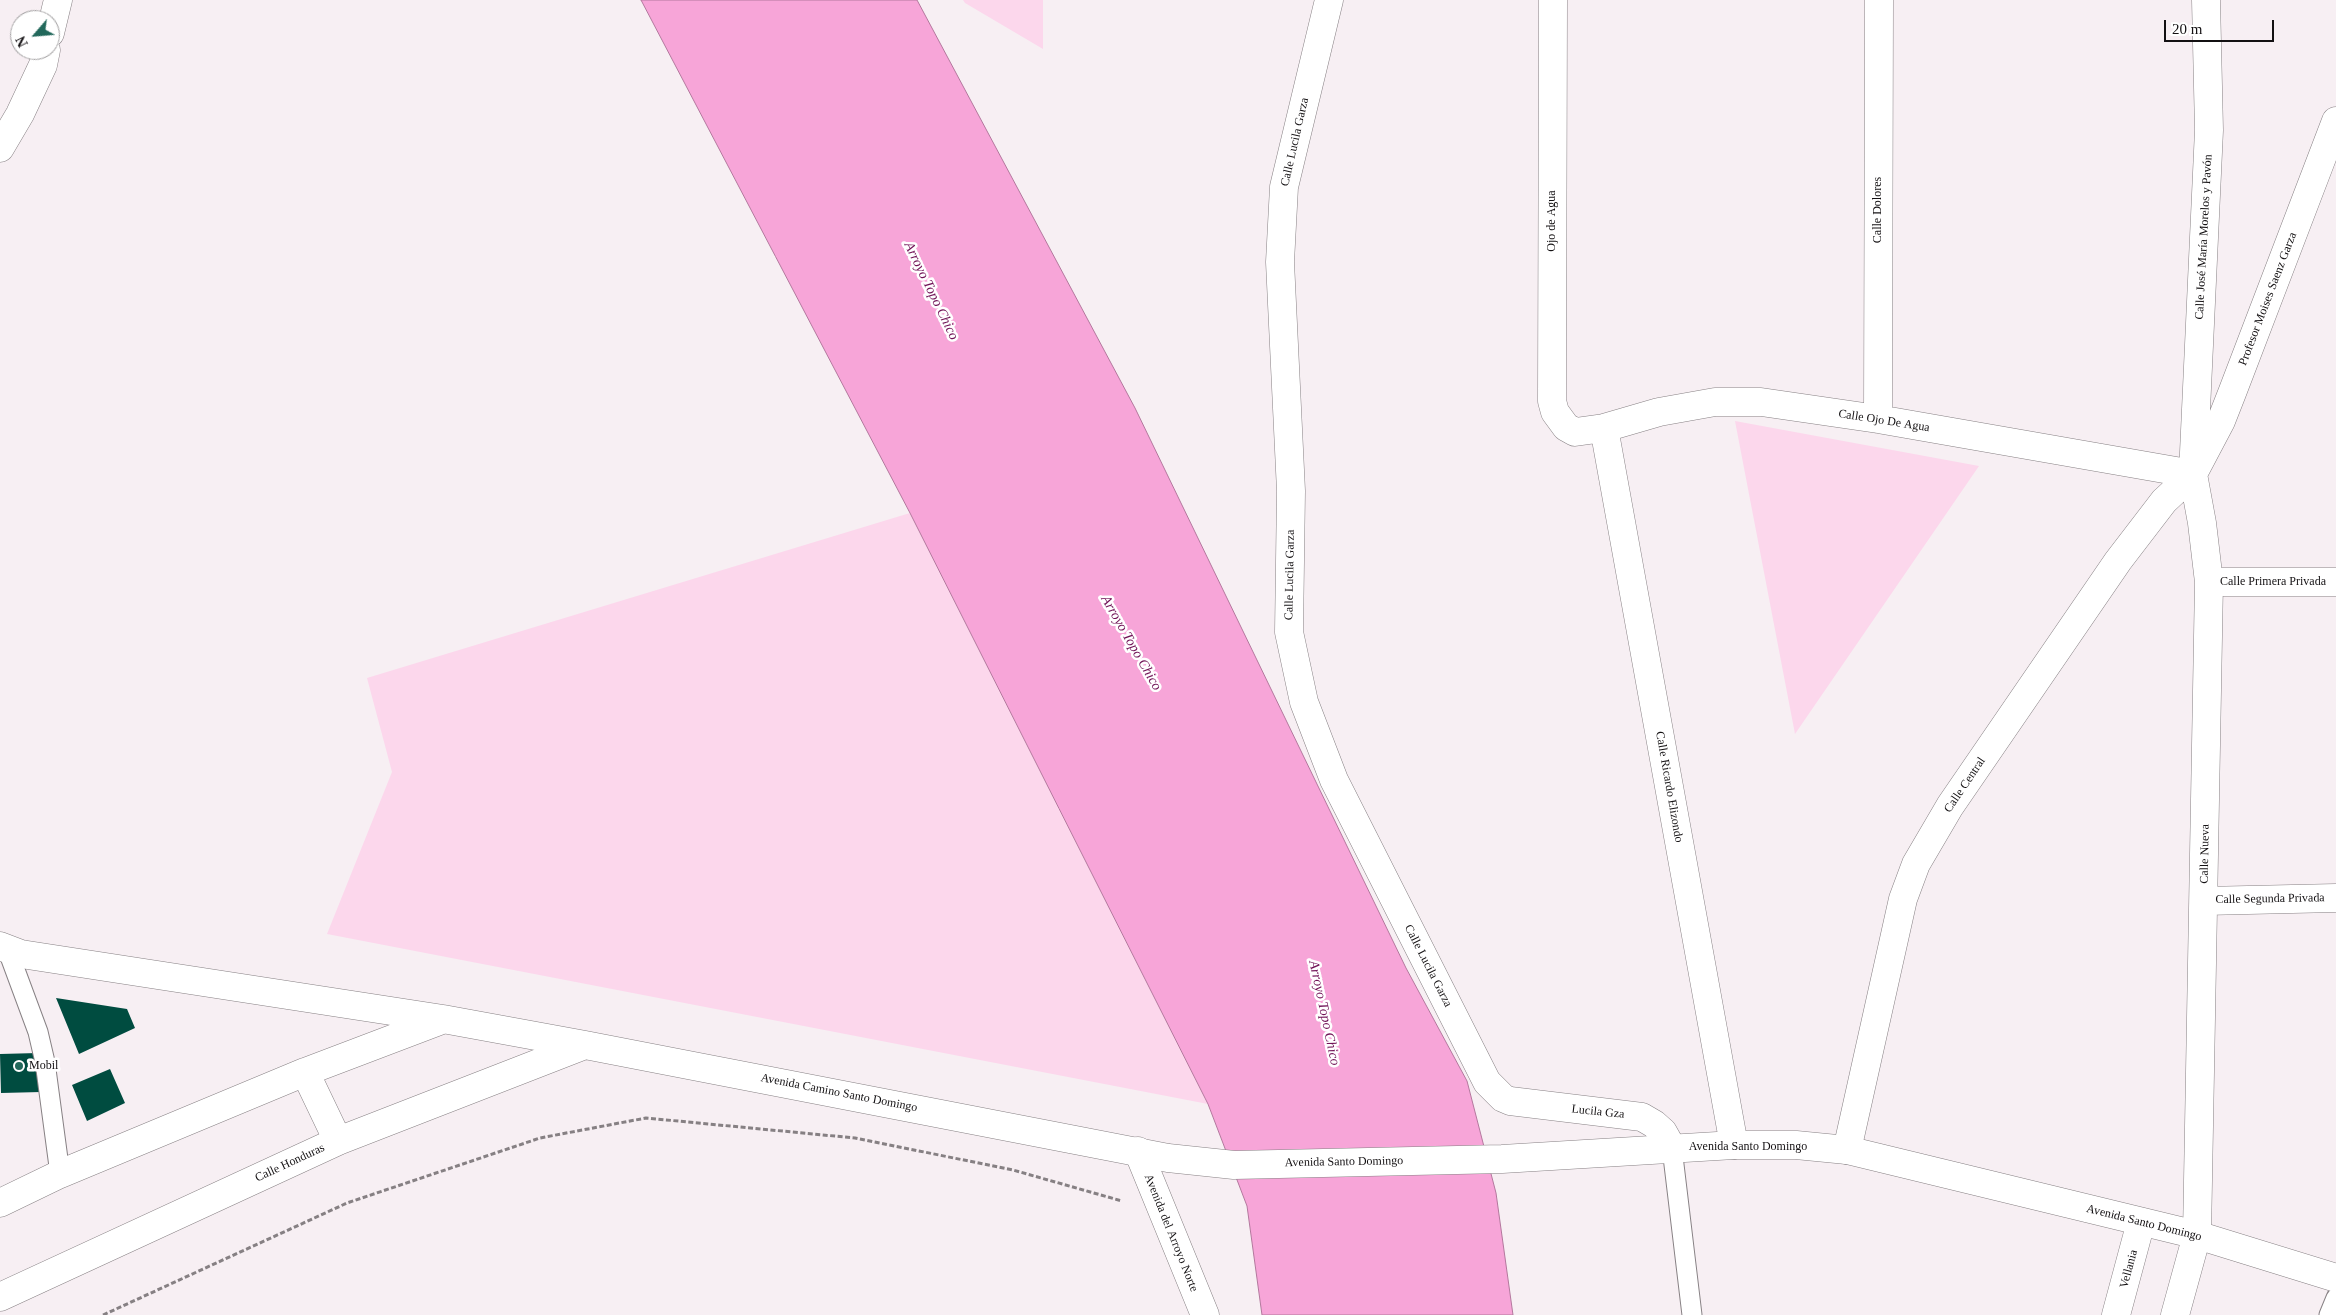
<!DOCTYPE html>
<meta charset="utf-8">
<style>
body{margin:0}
#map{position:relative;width:2336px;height:1315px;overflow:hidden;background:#f7eff3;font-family:"Times New Roman",serif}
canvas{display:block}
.north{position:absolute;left:10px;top:10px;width:50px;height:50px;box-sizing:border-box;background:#fff;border:1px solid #a19fa0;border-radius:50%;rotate:243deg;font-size:14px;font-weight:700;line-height:20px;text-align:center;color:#131012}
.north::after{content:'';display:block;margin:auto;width:18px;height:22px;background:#22685b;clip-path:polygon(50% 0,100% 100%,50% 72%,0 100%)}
.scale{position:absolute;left:2164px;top:20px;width:110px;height:22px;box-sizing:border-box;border:2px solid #131012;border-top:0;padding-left:6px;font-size:15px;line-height:18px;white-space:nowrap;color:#131012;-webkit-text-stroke:4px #fff;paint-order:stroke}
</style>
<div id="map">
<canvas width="2336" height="1315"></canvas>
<div class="north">N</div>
<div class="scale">20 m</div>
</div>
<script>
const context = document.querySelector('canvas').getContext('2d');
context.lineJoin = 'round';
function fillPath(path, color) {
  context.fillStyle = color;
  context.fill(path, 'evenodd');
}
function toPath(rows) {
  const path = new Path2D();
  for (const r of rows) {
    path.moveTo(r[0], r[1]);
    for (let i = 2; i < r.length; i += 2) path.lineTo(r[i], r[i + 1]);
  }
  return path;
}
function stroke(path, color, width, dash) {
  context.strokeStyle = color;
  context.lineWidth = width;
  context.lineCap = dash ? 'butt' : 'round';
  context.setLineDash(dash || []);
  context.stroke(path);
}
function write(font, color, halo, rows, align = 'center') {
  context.font = font + ' "Times New Roman",serif';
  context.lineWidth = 5;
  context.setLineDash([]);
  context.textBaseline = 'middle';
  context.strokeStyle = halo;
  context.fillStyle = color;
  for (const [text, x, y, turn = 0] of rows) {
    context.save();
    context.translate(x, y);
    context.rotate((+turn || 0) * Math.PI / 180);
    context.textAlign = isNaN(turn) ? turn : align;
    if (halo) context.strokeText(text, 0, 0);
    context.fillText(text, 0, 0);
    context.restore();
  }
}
fillPath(toPath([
 [963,0,1043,0,1043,49,965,3],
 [1735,421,1979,466,1795,734],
 [910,513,1208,1104,327,934,392,772,367,678]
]), '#fcd7ec');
const water = toPath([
 [641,0,917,0,1135,408,1406,968,1467,1081,1496,1193,1513,1315,1262,1315,1247,1206,1208,1104,910,513,641,0]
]);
fillPath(water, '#f7a5d8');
stroke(water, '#b3789d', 1);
fillPath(toPath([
 [56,998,127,1009,135,1028,79,1054],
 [38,1053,41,1092,1,1093,0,1054],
 [110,1069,125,1103,87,1121,72,1085]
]), '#004c40');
const service = toPath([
 [8,951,38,1032,45,1062,60,1174],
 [1672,1148,1692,1315],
 [2329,1315,2336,1298]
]);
const minor = toPath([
 [1329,0,1284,187,1280,262,1291,491,1289,632,1304,702,1334,780,1487,1082,1503,1098,1510,1101,1642,1117,1654,1124,1663,1132,1672,1148],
 [1553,0,1552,401,1555,412,1566,427,1575,432,1604,428,1659,412,1715,402,1761,402,1878,419,2193,474],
 [50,33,58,0],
 [0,148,20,114,43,65,46,50],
 [1878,419,1879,0],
 [1604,428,1734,1145],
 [2209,582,2336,582],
 [2204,901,2336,898],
 [1847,1150,1903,899,1916,864,1950,806,2118,561,2164,501,2193,474,2221,421,2232,393,2336,121],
 [1138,1151,1205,1315],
 [2116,1315,2141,1222],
 [2175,1315,2197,1235,2209,582,2202,523,2193,474,2209,130,2206,0]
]);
const tertiary = toPath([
 [0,946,21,954,443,1019,585,1045,1168,1158,1234,1165,1502,1159,1734,1145,1796,1145,1847,1150,2197,1235,2336,1278],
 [305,1072,338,1141],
 [0,1203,60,1174,305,1072,442,1020],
 [0,1297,338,1141,585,1045]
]);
stroke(service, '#878184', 21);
stroke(minor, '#878184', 29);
stroke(tertiary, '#878184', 29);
stroke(toPath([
 [103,1315,347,1203,540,1138,646,1118,855,1138,1013,1170,1122,1201]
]), '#868083', 3, [5, 2.5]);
stroke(service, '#fff', 19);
stroke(minor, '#fff', 28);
stroke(tertiary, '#fff', 28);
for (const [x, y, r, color] of [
 [19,1066,5,"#22685b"]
]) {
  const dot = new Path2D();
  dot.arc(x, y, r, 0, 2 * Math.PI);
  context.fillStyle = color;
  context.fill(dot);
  stroke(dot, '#fff', 2);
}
write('12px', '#131012', '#fff', [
 ["Calle Lucila Garza",1295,142,-77],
 ["Calle Dolores",1878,210,-90],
 ["Ojo de Agua",1552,221,-90],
 ["Calle José María Morelos y Pavón",2204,237,-87],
 ["Profesor Moises Saenz Garza",2268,299,-69],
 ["Calle Ojo De Agua",1884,421,9],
 ["Calle Lucila Garza",1290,575,-89],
 ["Calle Primera Privada",2273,582],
 ["Calle Central",1965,785,-56],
 ["Calle Ricardo Elizondo",1669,787,80],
 ["Calle Nueva",2205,854,-89],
 ["Calle Segunda Privada",2270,899,-1],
 ["Calle Lucila Garza",1428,966,63],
 ["Avenida Camino Santo Domingo",839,1093,11],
 ["Lucila Gza",1598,1112,6],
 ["Avenida Santo Domingo",1748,1147],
 ["Avenida Santo Domingo",1344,1162,-1],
 ["Calle Honduras",290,1163,-25],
 ["Avenida Santo Domingo",2144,1223,14],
 ["Avenida del Arroyo Norte",1171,1233,68],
 ["Vellania",2129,1269,-75]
]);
write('12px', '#131012', '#fff', [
 ["Mobil",29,1066]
], 'left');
write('italic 14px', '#701256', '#fff', [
 ["Arroyo Topo Chico",931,291,64],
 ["Arroyo Topo Chico",1131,643,60],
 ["Arroyo Topo Chico",1324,1013,78]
]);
</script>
